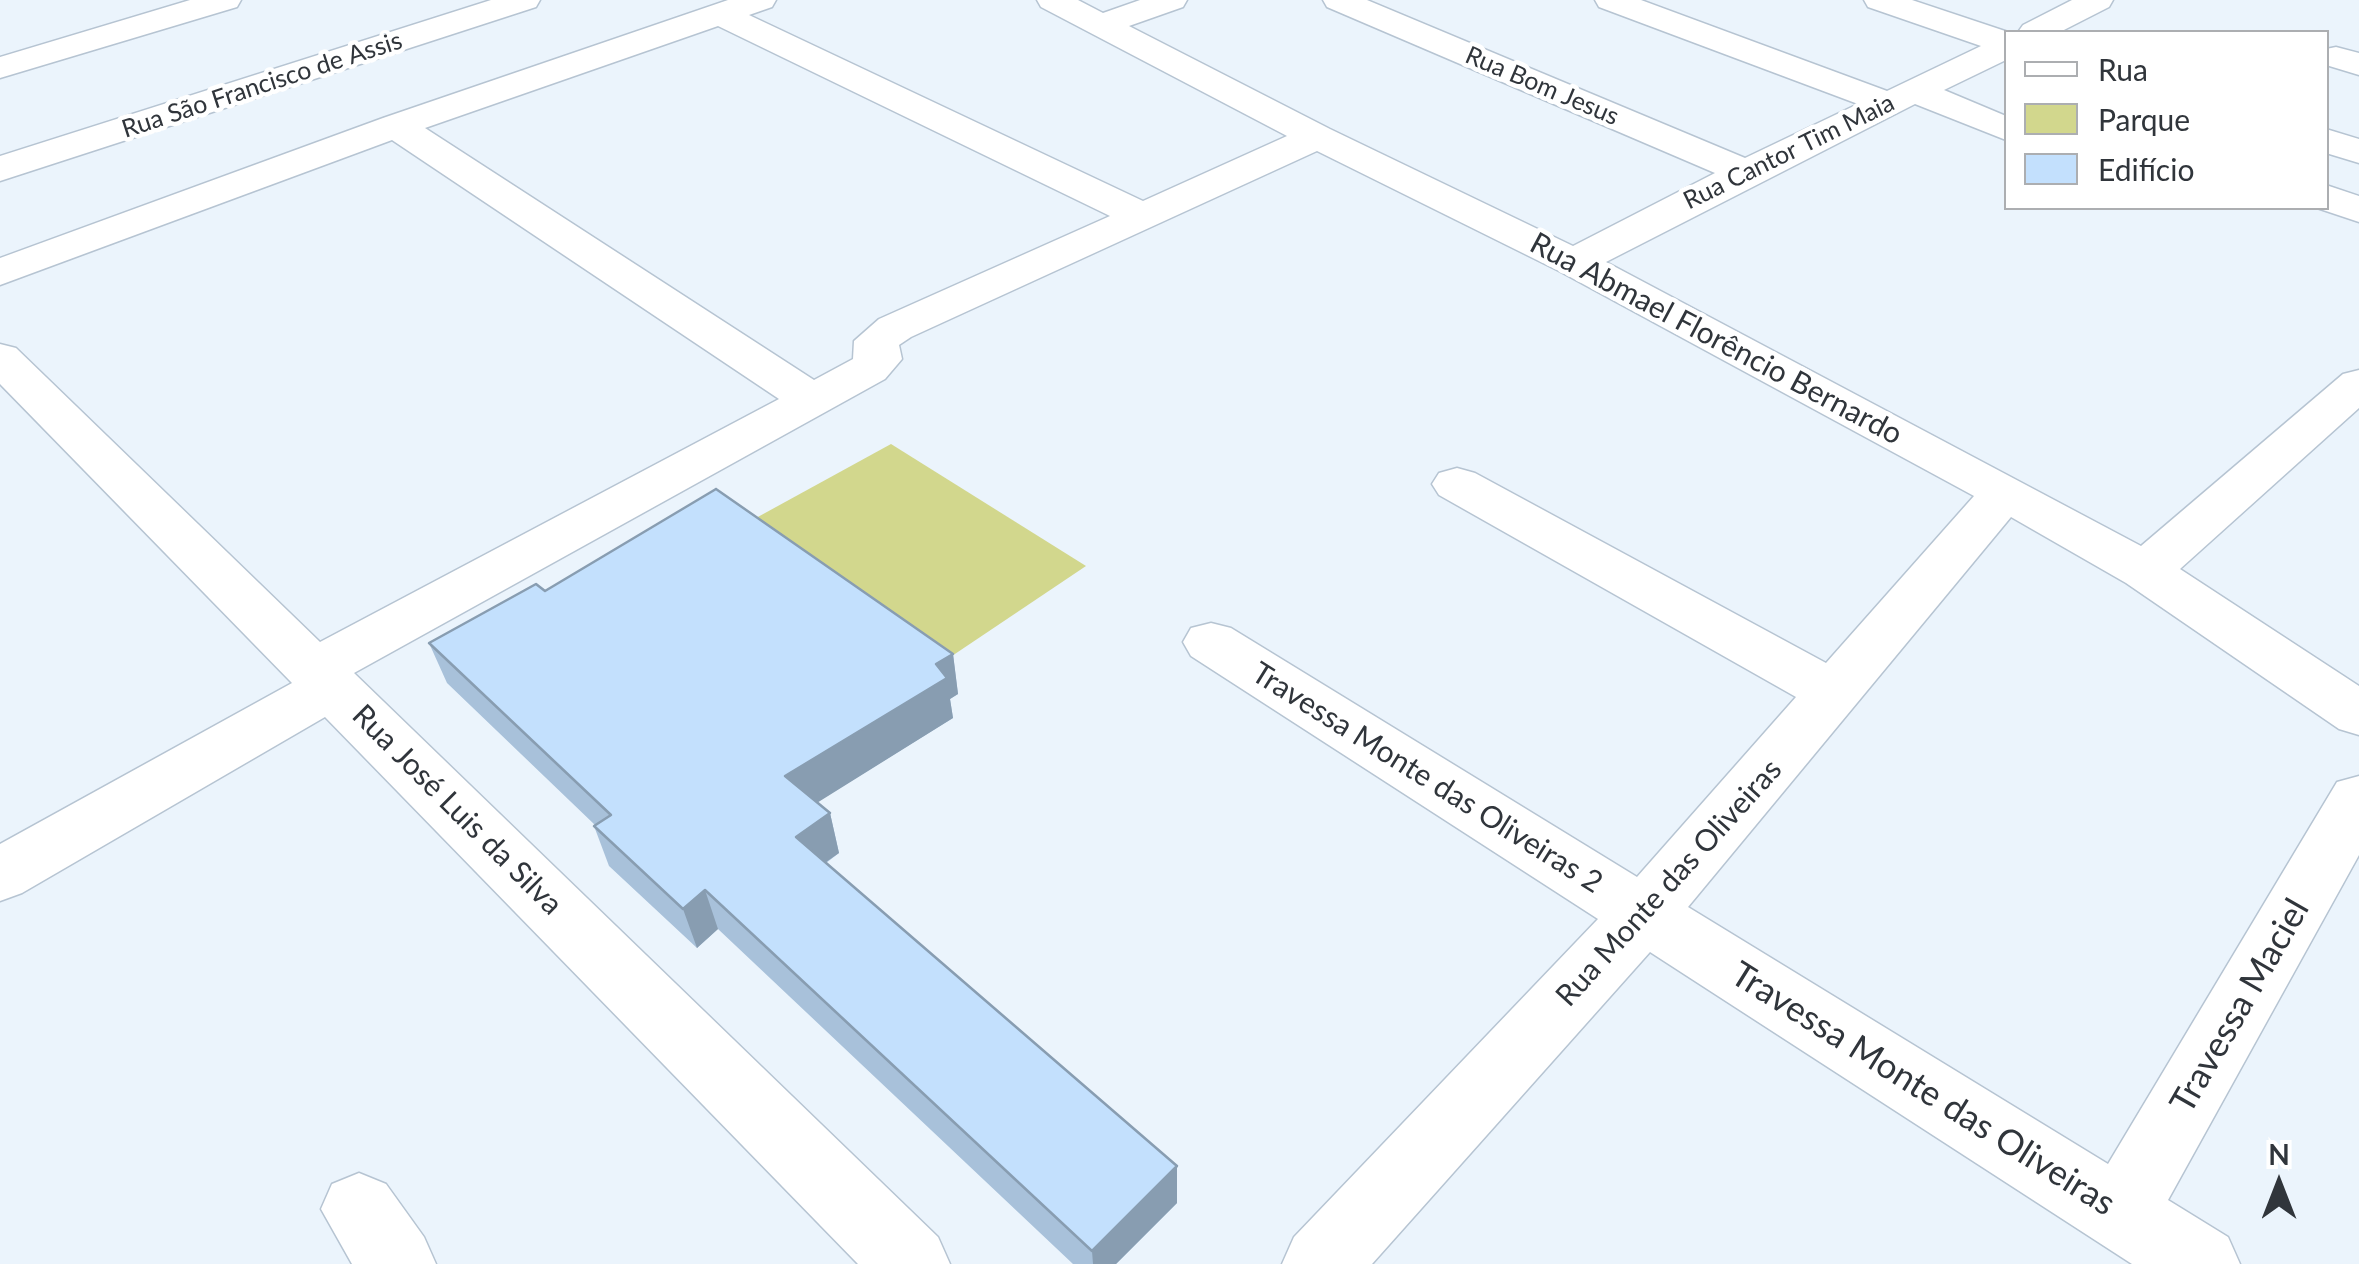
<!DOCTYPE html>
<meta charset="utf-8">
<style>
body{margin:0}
#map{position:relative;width:2359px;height:1264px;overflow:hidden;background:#ebf4fc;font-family:Lato,sans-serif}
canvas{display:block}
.legend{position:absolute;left:2004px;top:30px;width:325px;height:180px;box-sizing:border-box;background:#fff;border:2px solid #acaeb1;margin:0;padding:12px 18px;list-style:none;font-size:30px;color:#30353b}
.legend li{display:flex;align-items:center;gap:20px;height:50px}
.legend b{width:50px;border:2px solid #acaeb1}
.north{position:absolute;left:2229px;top:1134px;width:100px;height:100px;-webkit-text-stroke:8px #fff;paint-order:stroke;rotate:0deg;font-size:28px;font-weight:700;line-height:40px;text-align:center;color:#30353b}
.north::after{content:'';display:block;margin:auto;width:35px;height:45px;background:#30353b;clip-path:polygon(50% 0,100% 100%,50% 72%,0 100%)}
</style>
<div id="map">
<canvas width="2359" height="1264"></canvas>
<ul class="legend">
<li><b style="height:12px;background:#fff"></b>Rua</li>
<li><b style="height:28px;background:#d2d78d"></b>Parque</li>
<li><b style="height:28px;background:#c3e0fd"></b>Edifício</li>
</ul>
<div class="north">N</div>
</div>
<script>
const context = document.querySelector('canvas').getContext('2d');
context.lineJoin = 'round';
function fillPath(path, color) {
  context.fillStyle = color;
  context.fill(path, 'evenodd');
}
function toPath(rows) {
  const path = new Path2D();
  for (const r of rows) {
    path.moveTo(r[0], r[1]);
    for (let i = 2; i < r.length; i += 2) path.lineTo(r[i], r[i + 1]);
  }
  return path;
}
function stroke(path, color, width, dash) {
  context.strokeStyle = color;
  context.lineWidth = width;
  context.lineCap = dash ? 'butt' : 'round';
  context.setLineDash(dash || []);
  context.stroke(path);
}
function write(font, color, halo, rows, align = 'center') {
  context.font = font + ' Lato,sans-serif';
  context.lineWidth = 9;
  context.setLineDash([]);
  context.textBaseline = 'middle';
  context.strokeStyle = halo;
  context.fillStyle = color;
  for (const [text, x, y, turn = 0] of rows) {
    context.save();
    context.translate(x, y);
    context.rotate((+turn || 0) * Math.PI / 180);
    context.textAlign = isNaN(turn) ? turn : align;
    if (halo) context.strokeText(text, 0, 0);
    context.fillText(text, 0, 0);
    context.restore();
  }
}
fillPath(toPath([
 [891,444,1086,566,940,664,745,524]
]), '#d2d78d');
const minor = toPath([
 [190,0,241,0,237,7,0,78,0,57,190,0],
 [491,0,540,0,536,7,0,181,0,156,491,0],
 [728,0,776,0,772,7,749,15,1143,201,1287,136,1041,7,1037,0,1078,0,1103,13,1140,0,1187,0,1183,7,1129,26,1330,129,1573,246,1715,173,1327,7,1323,0,1367,0,1745,158,1858,104,1599,7,1595,0,1641,0,1887,91,1981,46,1868,7,1864,0,1912,0,2008,32,2006,60,1944,90,2006,116,2006,140,1915,104,1606,262,2141,546,2343,374,2359,370,2359,408,2180,569,2359,686,2359,735,2339,729,2126,583,2011,517,1688,907,2108,1164,2337,782,2359,776,2359,855,2168,1200,2228,1237,2240,1264,2132,1264,1650,952,1372,1264,1282,1264,1294,1237,1598,919,1191,656,1183,642,1191,628,1211,623,1231,628,1637,877,1796,697,1439,495,1432,484,1439,473,1457,468,1475,473,1826,663,1974,496,1559,271,1317,151,911,337,899,345,902,359,885,379,354,673,938,1237,950,1264,858,1264,325,717,22,893,0,901,0,844,292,683,0,384,0,344,16,348,320,642,779,399,392,140,0,285,0,258,383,118,728,0],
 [718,26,1110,216,879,319,854,341,853,359,814,380,425,128,718,26],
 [2072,0,2113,0,2109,7,2060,32,2018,32,2023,25,2072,0],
 [2336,47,2359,53,2359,75,2326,65,2326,49,2336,47],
 [2326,129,2359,139,2359,163,2326,153,2326,129],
 [2326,185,2359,196,2359,222,2317,208,2326,208,2326,185],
 [359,1173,386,1184,424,1237,436,1264,352,1264,321,1209,332,1184,359,1173]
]);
stroke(minor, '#b6c4d2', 3);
fillPath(minor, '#fff');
fillPath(toPath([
 [545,591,953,654,958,694,950,699,953,718,817,802,830,813,839,853,826,863,1177,1166,1177,1203,1116,1264,1073,1264,718,929,697,948,609,866,594,826,595,825,447,683,429,643]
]), '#a8c1da');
fillPath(toPath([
 [953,654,958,694,950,699,953,718,796,816,785,776,936,664],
 [830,813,839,853,806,876,796,837],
 [705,890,718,929,697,948,683,909],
 [1177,1166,1177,1203,1116,1264,1093,1264,1092,1251]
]), '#889db1');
const building = toPath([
 [716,489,953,654,936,664,947,678,785,776,830,813,796,837,1177,1166,1092,1251,705,890,683,909,594,826,611,815,429,643,536,584,545,591,716,489]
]);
fillPath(building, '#c3e0fd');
stroke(building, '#889db1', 2.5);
write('25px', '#30353b', '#fff', [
 ["Rua São Francisco de Assis",262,85,-18],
 ["Rua Bom Jesus",1542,86,23],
 ["Rua Cantor Tim Maia",1789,152,-26]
]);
write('30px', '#30353b', '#fff', [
 ["Rua Abmael Florêncio Bernardo",1716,339,28],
 ["Travessa Monte das Oliveiras 2",1427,778,32],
 ["Rua José Luis da Silva",457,810,45],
 ["Rua Monte das Oliveiras",1669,883,-48]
]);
write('35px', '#30353b', '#fff', [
 ["Travessa Maciel",2240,1006,-60],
 ["Travessa Monte das Oliveiras",1923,1089,32]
]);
</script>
